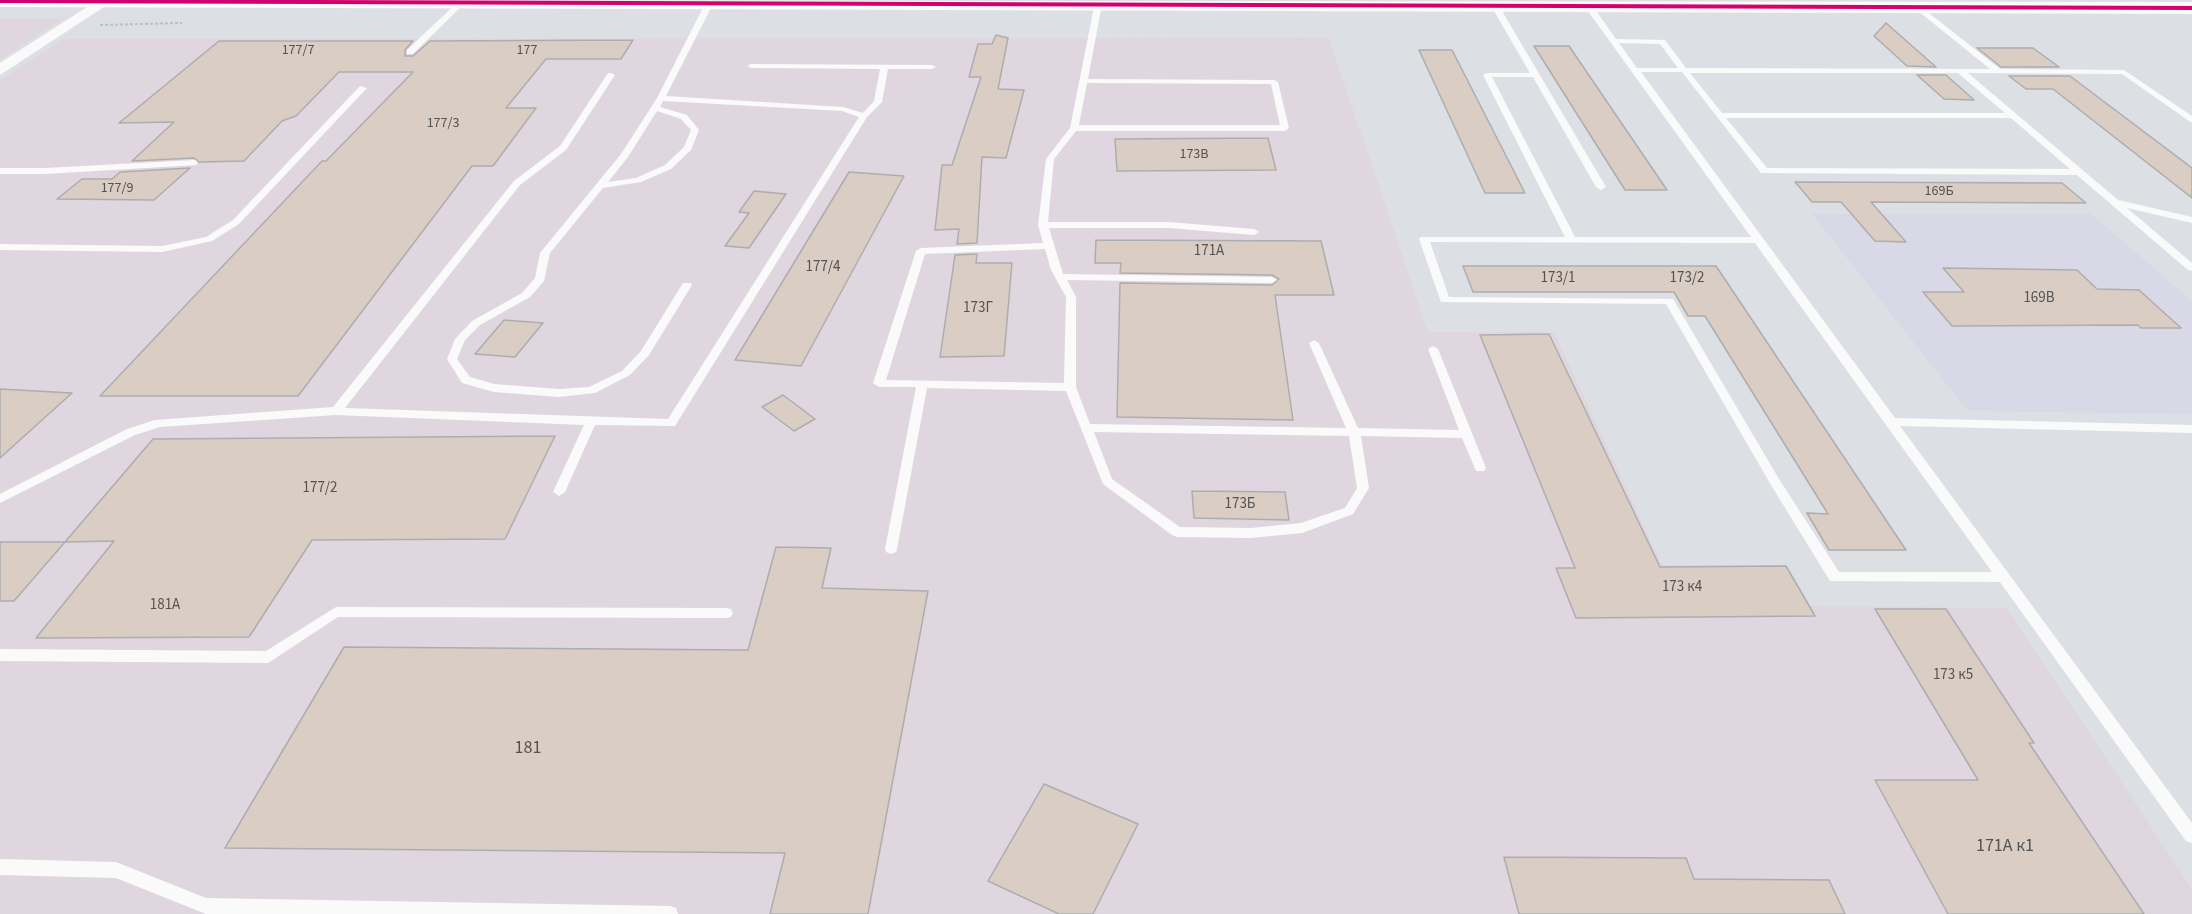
<!DOCTYPE html>
<meta charset="utf-8">
<style>
body{margin:0}
canvas{display:block;background:#dce0e4}
</style>
<canvas width="2192" height="914"></canvas>
<script>
const context = document.querySelector('canvas').getContext('2d');
context.lineJoin = 'round';
function fillPath(path, color) {
  context.fillStyle = color;
  context.fill(path, 'evenodd');
}
function toPath(rows) {
  const path = new Path2D();
  for (const r of rows) {
    path.moveTo(r[0], r[1]);
    for (let i = 2; i < r.length; i += 2) path.lineTo(r[i], r[i + 1]);
  }
  return path;
}
function stroke(path, color, width, dash) {
  context.strokeStyle = color;
  context.lineWidth = width;
  context.lineCap = dash ? 'butt' : 'round';
  context.setLineDash(dash || []);
  context.stroke(path);
}
function write(font, color, halo, rows, align = 'center') {
  context.font = font + ' "Source Sans 3",sans-serif';
  context.lineWidth = 6;
  context.setLineDash([]);
  context.textBaseline = 'middle';
  context.strokeStyle = halo;
  context.fillStyle = color;
  for (const [text, x, y, turn = 0] of rows) {
    context.save();
    context.translate(x, y);
    context.rotate((+turn || 0) * Math.PI / 180);
    context.textAlign = isNaN(turn) ? turn : align;
    if (halo) context.strokeText(text, 0, 0);
    context.fillText(text, 0, 0);
    context.restore();
  }
}
fillPath(toPath([
 [0,19,63,19,0,60],
 [1329,38,1428,332,1554,332,1662,565,1786,565,1811,606,2007,608,2192,889,2192,914,0,914,0,80,63,39]
]), '#e0d6df');
fillPath(toPath([
 [1812,214,2091,214,2192,301,2192,414,1968,411]
]), '#d9d8e6');
const building = toPath([
 [1886,23,1936,67,1907,66,1874,36,1886,23],
 [996,35,1008,38,998,89,1024,90,1006,158,982,157,977,243,957,244,959,229,935,230,942,165,952,165,981,77,969,77,978,44,992,44,996,35],
 [633,40,621,59,546,59,506,108,536,108,493,166,472,166,298,396,100,396,322,161,326,161,413,72,339,72,296,116,282,121,244,161,199,162,194,158,132,161,174,122,119,123,219,41,413,41,405,50,405,56,413,56,430,41,633,40],
 [1534,46,1569,46,1667,190,1625,190,1534,46],
 [1977,48,2033,48,2059,67,2001,67,1977,48],
 [1419,50,1452,50,1525,193,1485,193,1419,50],
 [1917,75,1946,75,1974,100,1944,99,1917,75],
 [2009,76,2070,76,2192,168,2192,198,2053,89,2026,89,2009,76],
 [1268,138,1276,170,1117,171,1115,139,1268,138],
 [190,168,154,200,57,199,82,179,112,179,120,172,190,168],
 [849,172,904,176,801,366,735,360,849,172],
 [1795,182,2062,183,2086,203,1871,202,1906,242,1875,241,1841,202,1812,202,1795,182],
 [754,191,786,194,749,248,725,246,749,213,739,212,754,191],
 [1096,240,1321,241,1334,295,1275,295,1293,420,1117,417,1120,283,1272,285,1279,279,1272,275,1120,273,1121,263,1095,263,1096,240],
 [977,254,976,263,1012,263,1004,356,940,357,955,255,977,254],
 [1463,266,1716,266,1906,550,1829,550,1807,513,1828,514,1705,316,1688,316,1674,292,1473,292,1463,266],
 [1943,268,2077,270,2097,289,2139,290,2181,328,2141,328,2138,325,1952,326,1923,292,1964,292,1943,268],
 [504,320,543,323,515,357,475,354,504,320],
 [1549,334,1660,567,1786,566,1815,616,1576,618,1556,568,1575,568,1480,335,1549,334],
 [0,389,72,393,0,458,0,389],
 [783,395,815,419,794,431,762,407,783,395],
 [555,436,505,539,312,540,249,637,36,638,114,541,65,542,153,439,555,436],
 [1192,491,1285,492,1289,520,1194,518,1192,491],
 [0,542,65,542,14,601,0,601,0,542],
 [776,547,831,548,822,588,928,591,868,914,770,914,785,853,225,848,344,647,748,650,776,547],
 [1875,609,1946,609,2034,743,2029,743,2144,914,1948,914,1875,780,1978,780,1875,609],
 [1044,784,1138,824,1093,914,1059,914,988,881,1044,784],
 [1504,857,1686,858,1694,879,1829,880,1845,914,1519,914,1504,857]
]);
fillPath(building, '#d9cdc4');
stroke(building, '#adadae', 1.5);
stroke(toPath([
 [100,25,182,23]
]), '#bdbfc1', 2, [3, 2]);
fillPath(toPath([
 [460,0,467,1,413,54,407,54,407,50,460,0],
 [710,0,714,2,666,96,843,107,863,113,874,101,880,69,751,68,747,66,751,64,932,65,936,67,932,69,888,69,882,102,867,117,675,426,595,425,565,492,559,496,553,492,584,425,336,415,160,427,135,435,0,503,0,494,127,429,155,420,333,407,514,181,560,146,608,73,611,73,615,75,566,150,520,185,345,408,668,419,859,117,842,111,663,101,660,107,687,115,699,130,691,150,671,169,641,182,603,188,550,253,544,281,530,297,480,325,465,340,457,359,470,377,494,384,559,389,589,387,622,371,641,351,683,283,691,283,692,285,649,355,630,375,595,393,559,397,494,392,462,383,447,359,455,339,472,321,522,293,535,278,540,253,621,154,657,98,706,2,710,0],
 [657,111,681,119,691,130,684,147,665,165,636,178,608,182,628,157,657,111],
 [1095,2,1102,4,1088,79,1274,80,1278,82,1289,128,1285,131,1076,131,1054,159,1048,222,1169,222,1254,229,1259,232,1254,235,1169,228,1049,228,1063,274,1272,277,1277,280,1272,283,1067,280,1076,297,1076,387,1090,424,1346,428,1309,343,1314,340,1319,343,1358,428,1459,430,1428,349,1433,346,1438,349,1486,468,1484,471,1476,471,1462,438,1361,436,1369,488,1353,514,1302,533,1251,538,1177,537,1172,535,1103,484,1066,391,927,388,897,549,896,552,891,554,886,552,885,549,916,387,879,387,873,383,916,251,921,248,1043,243,1038,225,1046,159,1070,128,1095,2],
 [1087,83,1271,84,1280,125,1079,125,1087,83],
 [1045,249,1051,270,1066,297,1064,383,886,380,925,254,1045,249],
 [1094,432,1349,436,1357,488,1345,508,1301,523,1251,528,1180,527,1112,479,1094,432],
 [1492,4,1499,6,1606,187,1601,190,1596,187,1533,77,1492,77,1575,237,1751,237,1585,7,1589,5,1592,5,1616,39,1665,40,1686,68,1990,69,1917,10,1916,8,1920,6,2000,69,2124,70,2192,116,2192,123,2122,74,1968,73,2118,200,2192,217,2192,223,2127,208,2192,263,2192,271,2188,270,2077,175,1761,173,1682,72,1641,72,1895,418,2192,425,2192,433,1900,426,2192,823,2192,843,2186,841,2000,582,1830,581,1771,485,1666,304,1441,302,1419,239,1421,237,1565,237,1483,75,1487,73,1530,73,1491,6,1492,4],
 [1619,43,1660,44,1678,68,1637,68,1619,43],
 [1690,73,1958,73,2005,113,1722,113,1690,73],
 [1726,118,2011,118,2070,169,1767,168,1726,118],
 [1430,242,1755,243,1992,572,1839,572,1779,479,1673,299,1449,297,1430,242],
 [360,86,367,88,239,224,212,241,162,252,0,250,0,244,162,246,206,237,233,220,360,86],
 [194,160,197,161,197,165,45,174,0,174,0,168,45,168,194,160],
 [336,607,726,608,731,609,733,613,731,617,726,618,338,617,268,663,0,661,0,649,266,651,336,607],
 [0,859,116,862,206,898,670,906,676,908,678,914,206,914,116,878,0,875,0,859]
]), '#fafafb');
fillPath(toPath([
 [98,0,113,1,0,75,0,63,98,0]
]), '#fafafb');
fillPath(toPath([
 [0,0,2192,2,2192,14,0,7,0,0]
]), '#fafafb');
stroke(toPath([
 [0,1,2192,8]
]), '#d6006c', 4);
write('14px', '#545353', null, [
 ["177/7",298,51],
 ["177",527,51],
 ["177/3",443,124],
 ["173В",1194,155],
 ["177/9",117,189],
 ["169Б",1939,192]
]);
write('15px', '#545353', null, [
 ["171А",1209,252],
 ["177/4",823,268],
 ["173/1",1558,279],
 ["173/2",1687,279],
 ["169В",2039,299],
 ["173Г",978,309],
 ["177/2",320,489],
 ["173Б",1240,505],
 ["173 к4",1682,588],
 ["181А",165,606],
 ["173 к5",1953,676]
]);
write('18px', '#545353', null, [
 ["181",528,749],
 ["171А к1",2005,847]
]);
</script>
